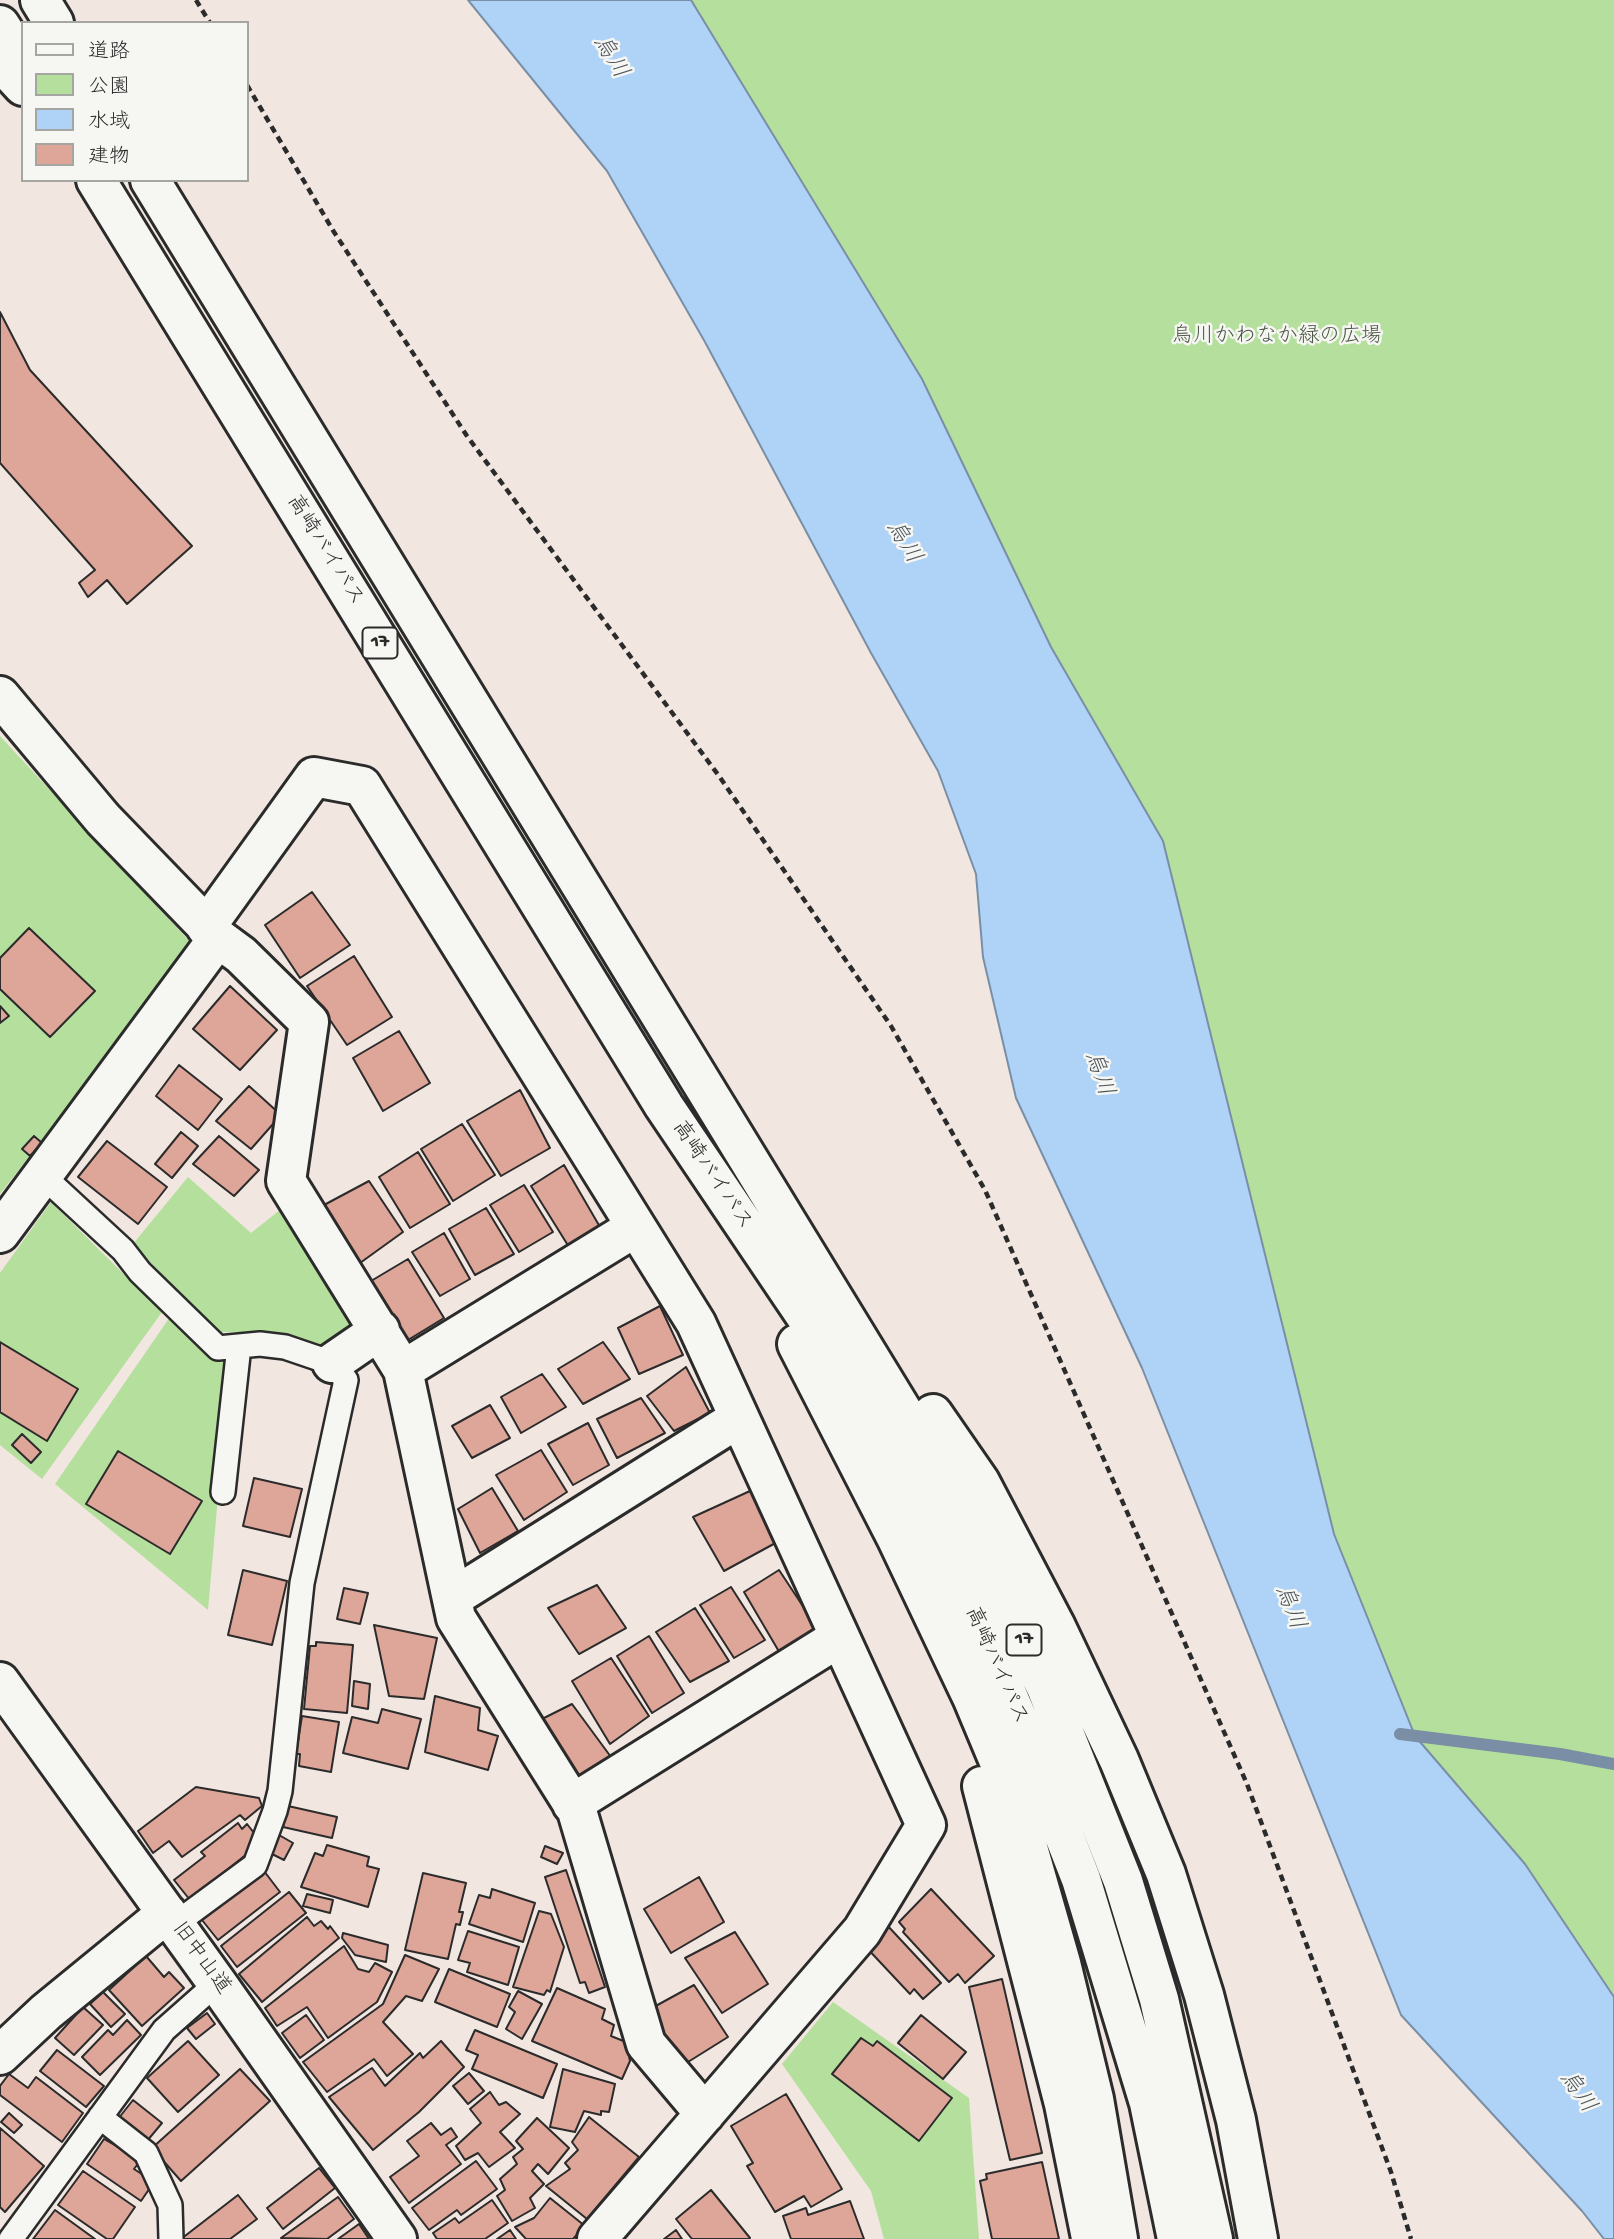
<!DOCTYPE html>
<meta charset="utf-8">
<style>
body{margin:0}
#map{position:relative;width:1614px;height:2239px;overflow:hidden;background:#f1e6e0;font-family:"Gochi Hand","Klee One",sans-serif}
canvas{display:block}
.legend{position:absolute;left:21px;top:21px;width:228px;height:161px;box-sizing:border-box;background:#f6f6f2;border:2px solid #a5a5a2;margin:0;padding:9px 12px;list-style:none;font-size:21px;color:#2b2b2b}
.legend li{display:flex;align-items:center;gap:14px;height:35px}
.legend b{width:35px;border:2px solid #a5a5a2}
</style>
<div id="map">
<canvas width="1614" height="2239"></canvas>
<ul class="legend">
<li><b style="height:9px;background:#f6f6f2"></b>道路</li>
<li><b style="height:19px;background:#b4df9c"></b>公園</li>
<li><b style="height:19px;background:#afd2f7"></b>水域</li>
<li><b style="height:19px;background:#dea599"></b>建物</li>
</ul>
</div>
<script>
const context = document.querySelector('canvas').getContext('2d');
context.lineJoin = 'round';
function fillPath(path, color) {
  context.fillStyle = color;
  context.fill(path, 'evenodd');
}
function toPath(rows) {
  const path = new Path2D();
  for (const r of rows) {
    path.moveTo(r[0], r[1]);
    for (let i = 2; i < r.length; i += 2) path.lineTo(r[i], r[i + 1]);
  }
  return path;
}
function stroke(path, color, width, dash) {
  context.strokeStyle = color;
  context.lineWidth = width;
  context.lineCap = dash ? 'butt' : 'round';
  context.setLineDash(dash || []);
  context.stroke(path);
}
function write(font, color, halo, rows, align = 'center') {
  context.font = font + ' "Gochi Hand","Klee One",sans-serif';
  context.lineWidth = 5;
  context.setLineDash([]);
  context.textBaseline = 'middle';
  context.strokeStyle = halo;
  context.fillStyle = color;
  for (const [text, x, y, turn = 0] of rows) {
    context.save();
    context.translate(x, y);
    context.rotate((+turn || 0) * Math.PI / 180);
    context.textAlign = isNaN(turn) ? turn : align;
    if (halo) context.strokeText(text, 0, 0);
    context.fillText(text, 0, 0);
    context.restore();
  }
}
fillPath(toPath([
 [691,0,1614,0,1614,1997,1525,1864,1415,1736,1334,1534,1163,841,1051,647,922,379],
 [0,736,194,946,0,1194],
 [188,1177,251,1233,285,1206,368,1328,326,1353,297,1340,243,1332,216,1332,133,1244],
 [51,1202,162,1312,42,1479,0,1445,0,1273],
 [170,1317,230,1360,208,1610,55,1484],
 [833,2002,969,2098,979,2239,884,2239,871,2191,782,2064]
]), '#b4df9c');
const water = toPath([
 [468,0,691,0,922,379,1051,647,1163,841,1334,1534,1415,1736,1525,1864,1614,1997,1614,2239,1604,2239,1582,2211,1401,2015,1142,1368,1016,1098,983,957,976,874,938,771,871,653,705,342,607,171,468,0]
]);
fillPath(water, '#afd2f7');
stroke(water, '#7a8fa5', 2);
stroke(toPath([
 [1400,1734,1560,1754,1614,1764]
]), '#7a8fa5', 12);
const building = toPath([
 [0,312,30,370,192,546,127,604,107,580,88,597,79,583,95,570,0,463,0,312],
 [312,892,350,945,300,978,265,925,312,892],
 [29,928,95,991,50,1037,0,989,0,958,29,928],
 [354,956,392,1017,347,1045,307,986,354,956],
 [230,986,277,1030,240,1070,193,1029,230,986],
 [0,1006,9,1016,0,1023,0,1006],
 [399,1031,430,1083,383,1111,353,1058,399,1031],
 [179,1065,222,1099,198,1130,156,1096,179,1065],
 [249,1086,281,1115,251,1149,216,1121,249,1086],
 [520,1090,550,1148,501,1176,467,1121,520,1090],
 [462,1124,495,1175,453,1201,421,1149,462,1124],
 [181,1132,198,1146,172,1178,155,1164,181,1132],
 [34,1136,42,1143,30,1156,22,1149,34,1136],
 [219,1136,259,1170,234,1196,193,1164,219,1136],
 [107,1141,167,1187,138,1224,78,1177,107,1141],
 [418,1152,450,1204,410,1228,379,1177,418,1152],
 [564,1165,600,1227,569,1247,531,1186,564,1165],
 [369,1181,403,1232,360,1263,324,1205,369,1181],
 [524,1185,553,1232,519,1252,490,1205,524,1185],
 [486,1208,514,1254,475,1275,449,1229,486,1208],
 [444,1233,470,1279,440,1296,412,1252,444,1233],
 [408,1259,444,1318,408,1340,371,1281,408,1259],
 [660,1306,683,1355,639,1374,618,1328,660,1306],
 [0,1342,78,1389,47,1441,0,1412,0,1342],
 [603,1342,630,1379,583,1404,558,1369,603,1342],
 [686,1367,710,1413,674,1431,647,1396,686,1367],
 [542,1374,566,1407,521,1433,501,1397,542,1374],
 [641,1398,665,1433,617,1458,597,1419,641,1398],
 [490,1405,510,1438,472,1458,452,1426,490,1405],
 [588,1423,609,1465,573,1485,548,1444,588,1423],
 [22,1434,41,1452,31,1463,12,1445,22,1434],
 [541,1450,567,1492,524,1520,496,1475,541,1450],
 [118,1451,202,1501,170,1554,86,1504,118,1451],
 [254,1478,302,1489,290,1537,243,1526,254,1478],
 [492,1488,518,1531,480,1553,458,1509,492,1488],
 [750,1491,781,1540,724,1571,693,1517,750,1491],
 [243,1570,287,1581,272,1645,228,1635,243,1570],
 [779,1570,820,1632,781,1655,744,1592,779,1570],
 [597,1585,626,1628,579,1654,548,1608,597,1585],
 [731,1587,765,1640,734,1658,700,1605,731,1587],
 [344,1588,368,1593,360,1624,337,1619,344,1588],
 [695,1608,729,1661,690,1682,656,1632,695,1608],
 [374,1625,437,1638,424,1699,389,1696,374,1625],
 [649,1636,684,1693,652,1713,617,1656,649,1636],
 [316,1642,353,1645,347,1713,304,1709,310,1646,316,1646,316,1642],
 [611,1658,649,1716,610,1744,572,1681,611,1658],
 [354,1681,370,1684,368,1709,352,1706,354,1681],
 [435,1696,480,1708,478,1730,498,1736,488,1770,425,1752,435,1696],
 [572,1704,611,1757,577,1778,536,1722,572,1704],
 [382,1709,421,1719,408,1769,343,1753,352,1717,378,1723,382,1709],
 [302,1716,339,1722,331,1772,299,1766,300,1754,296,1754,302,1716],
 [196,1787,259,1798,262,1806,245,1820,240,1815,182,1857,169,1841,153,1853,138,1831,196,1787],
 [288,1806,337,1817,332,1838,283,1827,288,1806],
 [238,1823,242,1829,247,1824,258,1838,249,1844,253,1849,190,1900,174,1880,205,1856,201,1852,238,1823],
 [279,1835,293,1843,284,1860,270,1853,279,1835],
 [327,1845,369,1857,367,1866,379,1869,368,1907,301,1887,315,1853,323,1856,327,1845],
 [545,1846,563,1853,557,1864,541,1857,545,1846],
 [566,1870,605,1987,589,1993,585,1982,580,1983,545,1877,566,1870],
 [264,1871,280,1892,218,1940,202,1920,264,1871],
 [423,1873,466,1883,459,1912,463,1912,460,1925,456,1924,448,1959,405,1950,423,1873],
 [699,1877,724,1922,671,1953,644,1909,699,1877],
 [492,1889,535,1903,523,1942,469,1924,479,1895,490,1898,492,1889],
 [931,1889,994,1956,965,1983,958,1974,949,1982,903,1932,905,1929,899,1922,931,1889],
 [289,1892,306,1913,237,1967,221,1946,289,1892],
 [307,1894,333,1900,330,1913,303,1906,307,1894],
 [539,1911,551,1914,564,1947,550,1992,547,1990,544,1995,513,1987,539,1911],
 [307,1917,314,1926,321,1921,328,1929,330,1926,339,1938,262,2002,239,1974,307,1917],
 [886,1924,941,1983,923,1999,914,1989,910,1994,864,1945,886,1924],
 [468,1931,519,1947,508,1985,467,1972,470,1963,458,1960,468,1931],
 [735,1932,768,1984,722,2013,685,1958,735,1932],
 [343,1933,388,1945,386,1962,355,1955,342,1938,343,1933],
 [344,1946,358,1969,369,1972,375,1963,392,1972,377,2002,328,2038,307,2007,277,2026,265,2008,344,1946],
 [405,1955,439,1969,422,2001,406,1996,383,2022,413,2054,387,2076,374,2059,327,2092,303,2062,383,2004,405,1955],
 [146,1956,164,1977,169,1972,184,1988,142,2026,109,1990,146,1956],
 [449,1969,510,1994,497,2027,435,2002,449,1969],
 [1002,1979,1042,2153,1010,2160,969,1987,1002,1979],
 [694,1985,728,2037,680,2067,652,2008,694,1985],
 [557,1988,605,2009,602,2019,614,2025,611,2036,626,2042,630,2061,622,2079,532,2041,557,1988],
 [518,1991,542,2004,522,2039,506,2029,515,2012,509,2007,518,1991],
 [103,1992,125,2014,111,2027,90,2004,103,1992],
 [83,2007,103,2025,74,2055,55,2038,83,2007],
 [207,2013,215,2024,196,2039,187,2028,207,2013],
 [306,2015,324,2040,300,2058,282,2033,306,2015],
 [921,2015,966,2052,943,2079,898,2043,921,2015],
 [127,2020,141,2035,100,2075,82,2057,108,2030,113,2035,127,2020],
 [475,2030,557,2064,543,2098,472,2069,478,2055,466,2050,475,2030],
 [861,2038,873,2046,877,2041,952,2098,919,2141,832,2074,861,2038],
 [188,2041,219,2075,178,2112,147,2078,188,2041],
 [441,2041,464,2067,419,2112,373,2150,329,2097,372,2068,385,2086,420,2053,423,2058,441,2041],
 [57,2050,104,2086,86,2107,40,2071,57,2050],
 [240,2069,270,2101,181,2181,152,2148,240,2069],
 [563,2069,615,2084,609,2112,601,2111,601,2115,584,2111,575,2132,550,2127,563,2069],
 [469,2073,484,2091,468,2104,453,2086,469,2073],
 [9,2074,28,2088,36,2077,83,2113,62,2142,0,2095,0,2086,9,2074],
 [490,2092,499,2105,506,2102,520,2114,500,2132,515,2148,489,2167,478,2153,465,2160,456,2146,481,2123,470,2109,490,2092],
 [786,2094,842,2189,811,2207,804,2196,775,2212,747,2166,753,2163,731,2126,786,2094],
 [133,2100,162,2123,147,2141,118,2119,133,2100],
 [9,2113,22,2125,14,2133,1,2122,9,2113],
 [589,2117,639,2157,587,2219,546,2186,570,2169,565,2163,578,2150,572,2142,589,2117],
 [537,2118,569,2148,548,2174,538,2164,532,2171,544,2184,530,2198,535,2208,512,2221,497,2196,505,2190,500,2179,517,2164,513,2157,523,2149,516,2141,537,2118],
 [431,2123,441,2135,451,2128,457,2137,446,2145,461,2164,409,2203,390,2177,419,2156,407,2141,431,2123],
 [0,2128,44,2166,5,2212,0,2207,0,2128],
 [104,2139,141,2160,134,2169,154,2182,141,2201,87,2164,104,2139],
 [476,2161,497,2189,461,2215,457,2210,429,2230,412,2208,476,2161],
 [1042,2162,1059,2239,992,2239,980,2181,987,2179,986,2174,1042,2162],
 [319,2168,335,2188,283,2229,267,2208,319,2168],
 [83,2171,135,2207,113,2239,107,2239,58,2205,83,2171],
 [711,2190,750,2238,749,2239,692,2239,676,2219,711,2190],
 [238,2195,257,2219,230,2239,181,2239,238,2195],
 [338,2197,354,2219,327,2239,281,2238,338,2197],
 [550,2198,585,2226,573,2239,526,2239,515,2227,534,2218,550,2198],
 [492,2200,508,2223,485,2239,437,2239,433,2233,455,2218,459,2223,492,2200],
 [850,2201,864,2239,791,2239,783,2216,806,2208,808,2215,850,2201],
 [55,2210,95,2239,33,2239,55,2210],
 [359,2224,369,2239,338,2239,359,2224],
 [510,2230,516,2239,497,2239,510,2230],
 [676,2230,682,2239,664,2239,676,2230]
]);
fillPath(building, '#dea599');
stroke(building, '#2b2b2b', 2);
const service = toPath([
 [43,1176,123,1250,140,1272,218,1348,260,1344,285,1347,332,1363,346,1380,302,1583,280,1791,275,1811,255,1865,175,1924],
 [223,1492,239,1346],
 [100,2117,146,2153,170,2205,171,2239],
 [11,2239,164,2030,217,1983]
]);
const minor = toPath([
 [0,61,23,86],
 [0,696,103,819,218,938,0,1233],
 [206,927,314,777,362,786,696,1323,926,1825,862,1931,597,2239],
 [218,938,241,955,309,1022,286,1181,403,1370,456,1618,577,1811,646,2044,705,2114],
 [332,1363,380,1330],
 [403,1370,636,1227],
 [452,1598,739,1418],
 [0,1682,217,1983,397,2239],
 [572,1804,840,1637],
 [0,2055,46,2012,167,1913]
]);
const trunk = toPath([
 [40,0,54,23],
 [0,25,23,61],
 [96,180,664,1106,817,1333,885,1445,960,1586,1024,1733,1081,1879,1149,2103,1177,2239],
 [150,180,942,1476,1046,1687,1123,1881,1159,1999,1213,2239],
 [797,1344,897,1539,972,1697,1013,1795,1061,1963,1094,2099,1118,2239],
 [933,1414,980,1482,1055,1625,1119,1760,1166,1874,1204,1995,1236,2120,1258,2239],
 [982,1786,1064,2104,1091,2238]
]);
stroke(service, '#2b2b2b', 28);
stroke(minor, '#2b2b2b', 44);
stroke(trunk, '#2b2b2b', 44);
stroke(toPath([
 [196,0,210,23],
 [247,85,334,232,467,436,719,776,891,1026,985,1190,1247,1784,1391,2172,1411,2239]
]), '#2b2b2b', 4.5, [7, 5]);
stroke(service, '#f6f6f2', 23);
stroke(minor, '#f6f6f2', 38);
stroke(trunk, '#f6f6f2', 38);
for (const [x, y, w] of [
 [380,643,35],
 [1024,1640,35]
]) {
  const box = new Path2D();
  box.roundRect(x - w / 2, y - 15.5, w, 31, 5);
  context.fillStyle = '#f6f6f2';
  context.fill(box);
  stroke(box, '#2b2b2b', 2);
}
write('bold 19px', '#2b2b2b', null, [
 ["17",380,643],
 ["17",1024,1640]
]);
write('21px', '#4d5847', '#f6f6f2', [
 ["烏川かわなか緑の広場",1277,338]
]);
write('21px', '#2b2b2b', '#f6f6f2', [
 ["高崎バイパス",324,551,58],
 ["高崎バイパス",711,1176,56],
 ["高崎バイパス",995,1666,66],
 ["旧中山道",200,1959,54]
]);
write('italic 23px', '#4c555e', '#f6f6f2', [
 ["烏川",609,58,59],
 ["烏川",902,543,59],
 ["烏川",1097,1074,71],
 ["烏川",1288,1608,69],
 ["烏川",1576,2093,55]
]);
</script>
